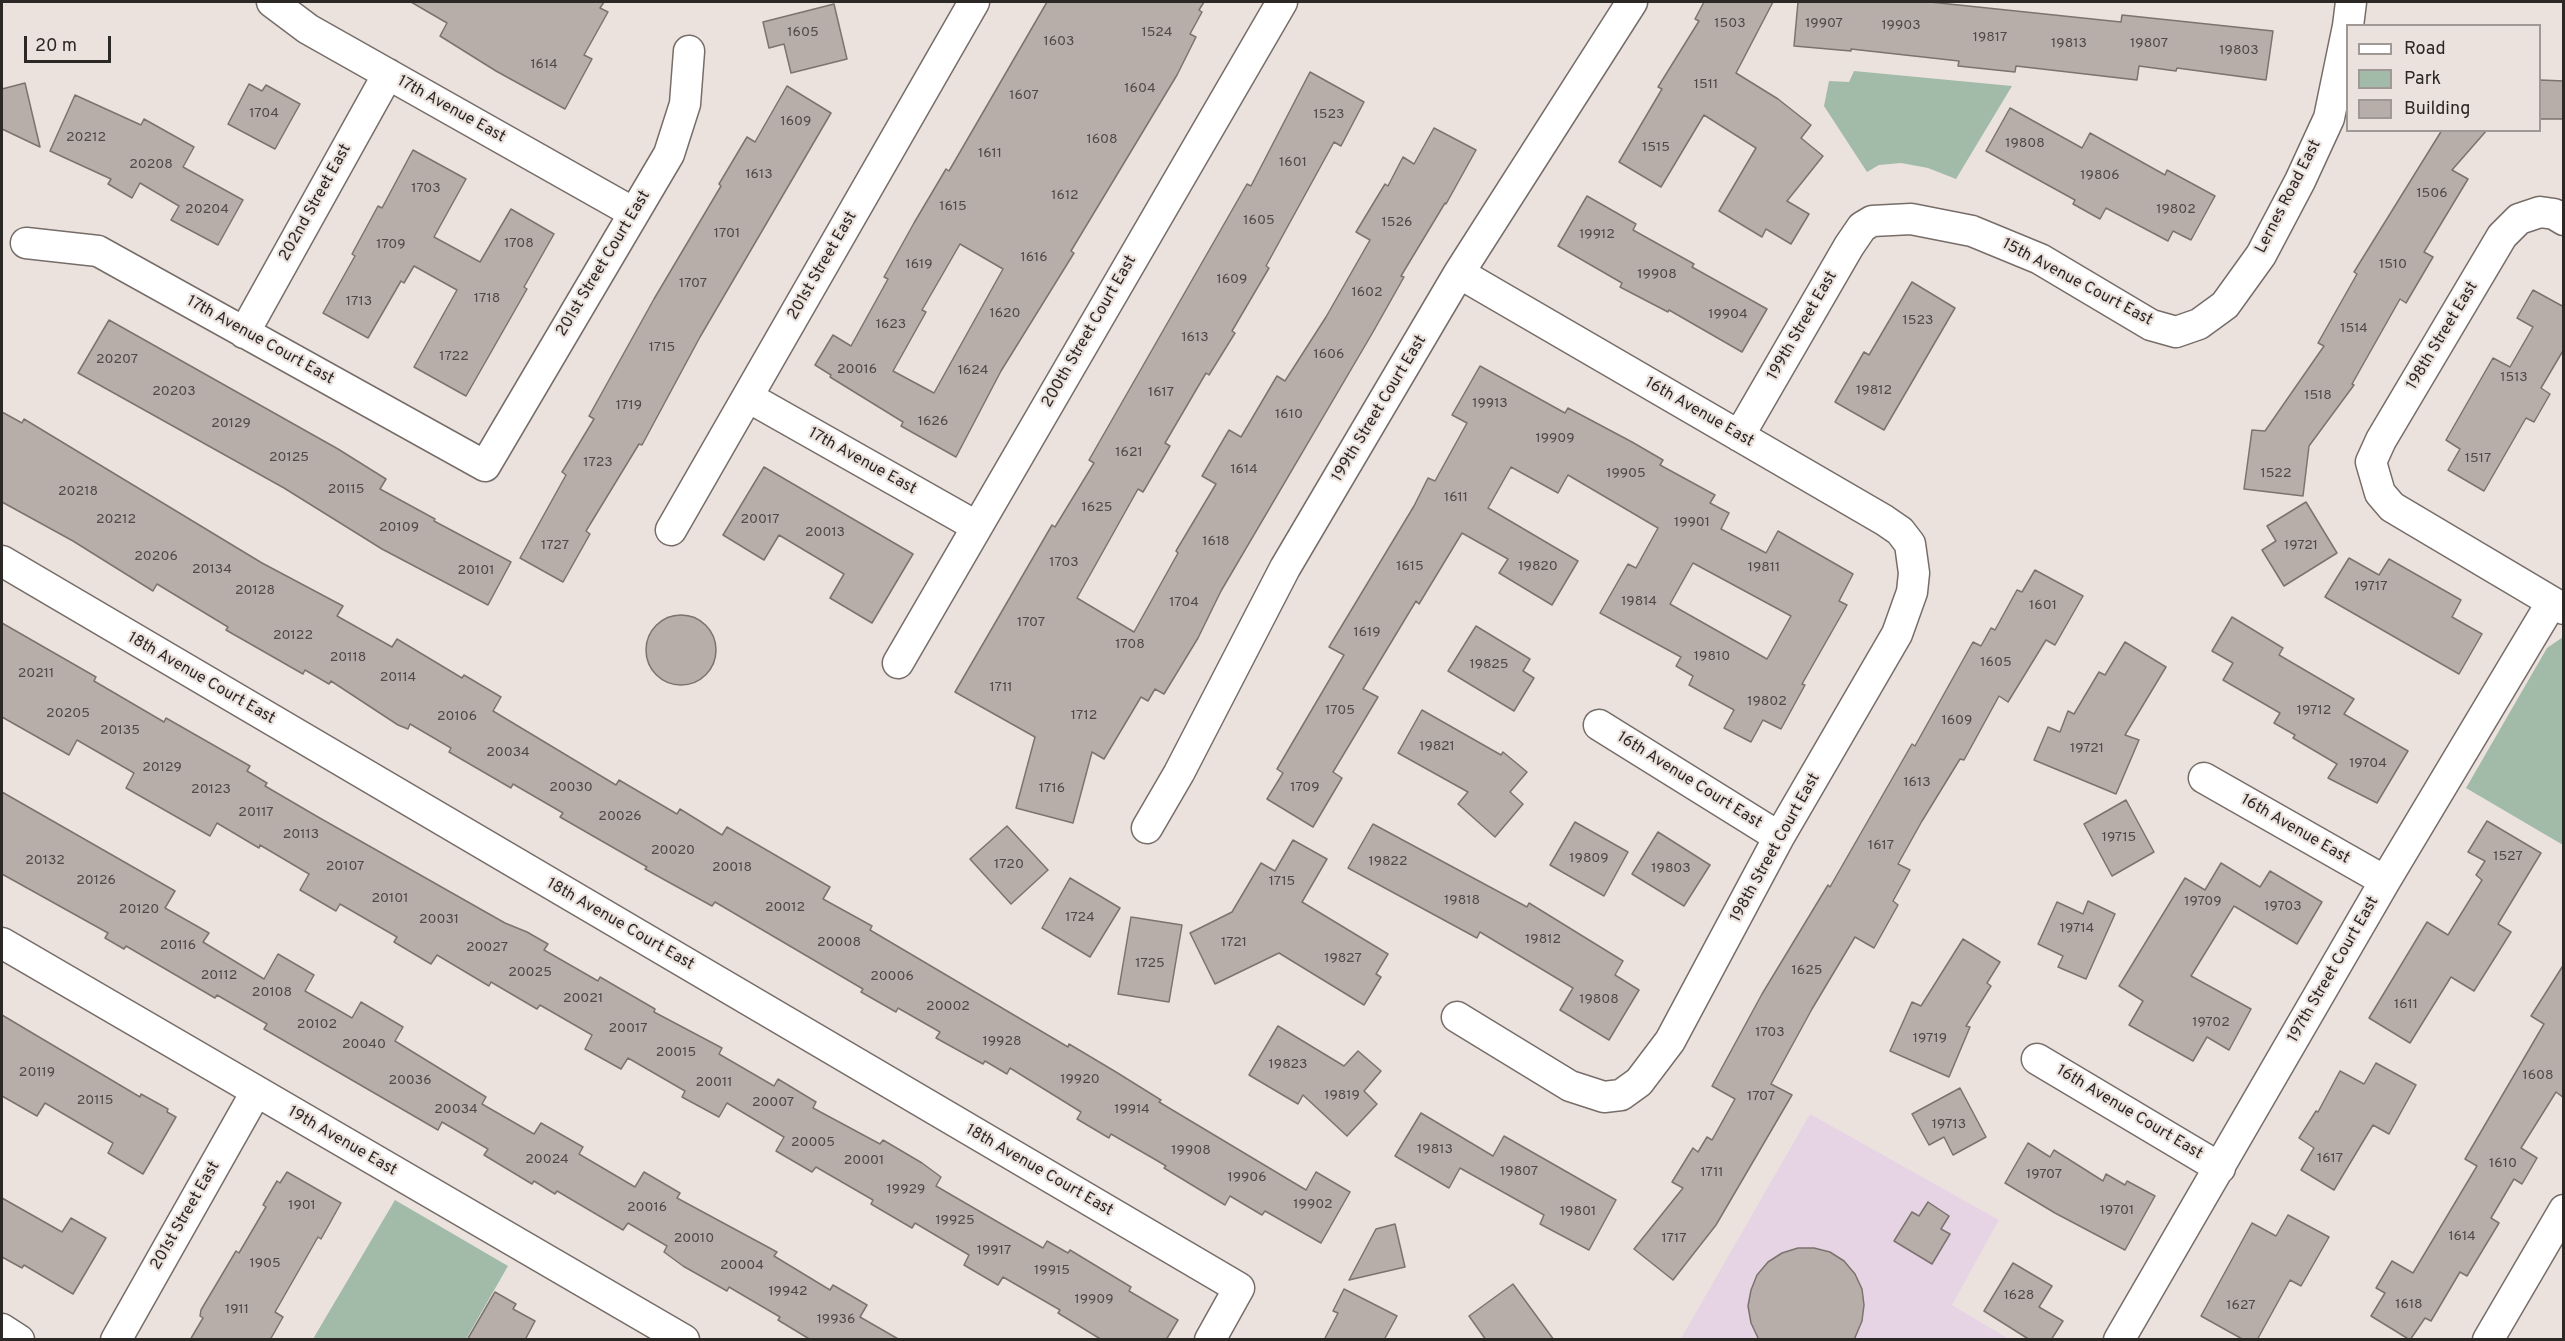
<!DOCTYPE html>
<style>
body{margin:0}
#map{position:relative;width:2565px;height:1341px;overflow:hidden;background:#ece2dd;font-family:Overpass,sans-serif}
canvas{display:block}
.frame{position:absolute;inset:0;border:3px solid #2c2826;pointer-events:none}
.legend{position:absolute;left:2346px;top:24px;width:195px;height:108px;box-sizing:border-box;background:#ece2dd;border:2px solid #9f9894;margin:0;padding:8px 10px;list-style:none;font-size:18px;color:#2c2826}
.legend li{display:flex;align-items:center;gap:12px;height:30px}
.legend b{width:30px;border:2px solid #9f9894}
.scale{position:absolute;left:24px;top:36px;width:87px;height:27px;box-sizing:border-box;border:3px solid #2c2826;border-top:0;padding-left:8px;font-size:18px;line-height:21px;white-space:nowrap;color:#2c2826;-webkit-text-stroke:4px #ece2dd;paint-order:stroke}
</style>
<div id="map">
<canvas width="2565" height="1341"></canvas>
<div class="frame"></div>
<ul class="legend">
<li><b style="height:8px;background:#fff"></b>Road</li>
<li><b style="height:16px;background:#a1bba8"></b>Park</li>
<li><b style="height:16px;background:#b7ada9"></b>Building</li>
</ul>
<div class="scale">20 m</div>
</div>
<script>
const context = document.querySelector('canvas').getContext('2d');
context.lineJoin = 'round';
function fillPath(path, color) {
  context.fillStyle = color;
  context.fill(path, 'evenodd');
}
function toPath(rows) {
  const path = new Path2D();
  for (const r of rows) {
    if (r.length === 3) {
      path.moveTo(r[0] + r[2], r[1]);
      path.arc(r[0], r[1], r[2], 0, 2 * Math.PI);
      continue;
    }
    path.moveTo(r[0], r[1]);
    for (let i = 2; i < r.length; i += 2) path.lineTo(r[i], r[i + 1]);
  }
  return path;
}
function stroke(path, color, width, dash) {
  context.strokeStyle = color;
  context.lineWidth = width;
  context.lineCap = dash ? 'butt' : 'round';
  context.setLineDash(dash || []);
  context.stroke(path);
}
function write(font, color, halo, rows, align = 'center') {
  context.font = font + ' Overpass,sans-serif';
  context.lineWidth = 4.5;
  context.setLineDash([]);
  context.textBaseline = 'middle';
  context.strokeStyle = halo;
  context.fillStyle = color;
  for (const [text, x, y, turn = 0] of rows) {
    context.save();
    context.translate(x, y);
    context.rotate((+turn || 0) * Math.PI / 180);
    context.textAlign = isNaN(turn) ? turn : align;
    if (halo) context.strokeText(text, 0, 0);
    context.fillText(text, 0, 0);
    context.restore();
  }
}
fillPath(toPath([
 [1810,1114,1999,1220,1952,1305,2009,1339,1680,1340]
]), '#e6d4e5');
fillPath(toPath([
 [1854,71,2012,86,1956,179,1928,168,1901,163,1879,165,1867,172,1824,106,1829,81,1849,82],
 [2563,637,2563,845,2466,788,2547,648],
 [395,1200,508,1266,466,1339,313,1339]
]), '#a1bba8');
const building = toPath([
 [411,2,604,2,600,8,608,12,584,55,592,59,565,109,496,71,440,36,447,23,411,2],
 [1047,2,1204,2,1199,10,1202,12,1190,34,1196,37,1177,75,1071,251,1074,253,1001,371,956,457,901,426,903,422,830,377,831,375,815,365,833,335,851,346,888,279,884,277,914,223,946,169,949,171,1047,2],
 [960,244,1003,269,934,393,893,371,926,312,922,310,960,244],
 [1704,2,1773,2,1736,73,1778,99,1811,125,1801,138,1823,156,1787,201,1809,214,1791,244,1766,229,1762,237,1719,211,1756,148,1704,115,1661,187,1619,162,1662,89,1658,87,1699,21,1695,19,1704,2],
 [1798,2,1930,2,2121,22,2122,15,2273,31,2266,80,2177,68,2176,71,2139,66,2137,80,2016,66,2015,72,1958,66,1959,61,1851,49,1851,51,1794,46,1798,2],
 [834,4,847,59,791,73,784,44,769,48,763,22,834,4],
 [1310,72,1364,102,1341,146,1334,142,1266,266,1269,268,1232,331,1235,333,1209,375,1206,373,1165,443,1170,446,1143,492,1138,489,1077,598,1134,632,1178,553,1176,551,1216,484,1202,476,1229,430,1241,437,1277,376,1285,381,1326,317,1370,240,1356,232,1385,184,1388,186,1403,157,1414,164,1434,128,1476,150,1446,204,1445,203,1401,276,1404,277,1373,332,1221,591,1198,638,1164,694,1155,689,1148,701,1141,697,1104,759,1092,752,1073,823,1016,808,1035,737,955,692,1052,525,1055,527,1094,463,1089,460,1247,184,1251,186,1310,72],
 [2540,80,2564,81,2564,119,2540,119,2540,80],
 [25,83,40,147,2,129,2,89,25,83],
 [249,84,262,91,266,85,300,104,275,149,228,124,249,84],
 [787,86,831,113,700,337,642,445,639,444,586,531,590,534,563,582,520,558,566,475,562,472,594,419,589,416,654,299,721,186,719,184,747,137,755,142,787,86],
 [75,95,141,125,144,119,194,147,183,167,243,200,218,245,171,220,179,206,140,183,132,198,108,184,111,179,50,151,75,95],
 [2010,108,2082,148,2090,133,2165,175,2167,170,2215,196,2191,240,2173,231,2168,241,2106,208,2100,219,2073,204,2075,200,1986,151,2010,108],
 [2442,130,2487,130,2452,170,2468,179,2424,252,2433,257,2406,303,2400,299,2352,384,2354,385,2309,446,2303,496,2244,489,2252,430,2265,431,2324,346,2318,343,2357,274,2354,272,2442,130],
 [413,150,466,179,434,237,480,262,511,209,554,234,524,287,527,289,466,396,414,367,457,290,414,266,404,283,401,281,368,338,323,313,355,256,352,254,378,206,382,208,413,150],
 [1587,196,1636,224,1633,230,1694,264,1692,267,1767,309,1742,352,1669,310,1668,312,1620,287,1622,283,1558,246,1587,196],
 [1912,282,1955,308,1884,430,1835,402,1864,352,1869,355,1912,282],
 [2533,290,2564,307,2564,349,2541,388,2550,394,2534,422,2526,418,2484,491,2448,470,2460,449,2446,440,2493,358,2510,367,2533,327,2517,318,2533,290],
 [109,320,338,449,386,479,380,489,435,519,434,521,511,562,488,605,382,549,284,488,78,373,109,320],
 [1480,366,1565,413,1568,408,1632,442,1663,460,1660,465,1715,495,1710,503,1729,513,1721,529,1766,553,1778,531,1853,574,1839,601,1847,605,1802,684,1805,685,1781,729,1763,720,1751,742,1724,728,1734,710,1689,685,1693,676,1676,666,1681,657,1600,613,1628,564,1636,568,1658,528,1568,475,1558,493,1511,467,1488,508,1578,561,1552,605,1499,573,1508,559,1462,533,1419,604,1416,601,1363,689,1378,697,1333,772,1342,778,1313,827,1267,799,1283,773,1277,769,1344,655,1329,647,1414,506,1428,478,1435,481,1467,423,1452,415,1480,366],
 [1693,563,1791,616,1767,659,1670,604,1693,563],
 [2,412,22,423,24,419,262,563,343,606,337,616,392,647,397,639,462,678,464,675,501,697,493,711,616,785,619,780,677,814,680,809,722,835,727,827,830,887,823,899,872,926,870,930,1068,1047,1069,1044,1116,1072,1161,1100,1159,1102,1306,1190,1316,1172,1350,1192,1321,1243,1265,1211,1262,1215,1230,1196,1225,1205,1164,1168,1166,1166,1156,1160,1111,1134,1109,1138,1077,1119,1081,1112,1010,1068,1007,1074,985,1061,983,1064,936,1038,940,1032,898,1008,896,1012,861,992,863,989,715,902,712,906,672,884,645,869,647,867,560,817,563,813,513,784,511,788,449,752,451,748,410,724,408,729,398,725,331,681,329,684,305,670,303,674,226,630,228,627,157,584,153,591,73,541,2,502,2,412],
 [764,467,913,554,872,623,830,598,844,574,779,535,764,560,723,535,764,467],
 [2306,502,2337,553,2284,586,2262,550,2276,541,2267,526,2306,502],
 [2349,558,2379,575,2389,559,2461,600,2452,617,2482,634,2459,674,2325,597,2349,558],
 [2035,570,2083,596,2055,645,2046,640,2008,702,1999,696,1964,760,1960,759,1922,821,1898,864,1910,870,1893,901,1898,905,1874,948,1855,937,1812,1009,1771,1084,1792,1095,1716,1225,1673,1280,1634,1249,1683,1188,1672,1182,1693,1148,1698,1152,1707,1137,1712,1140,1735,1099,1712,1086,1762,994,1828,885,1830,887,1912,744,1915,746,1973,642,1981,646,1991,628,1995,630,2017,590,2022,592,2035,570],
 [681,650,35],
 [2232,617,2283,648,2279,655,2354,699,2344,714,2408,751,2377,803,2328,778,2337,764,2293,738,2295,735,2274,723,2280,713,2223,680,2233,663,2212,651,2232,617],
 [2,623,96,677,94,681,164,722,166,718,250,766,247,771,267,783,265,786,318,817,505,923,527,932,548,944,544,950,598,981,600,977,655,1009,654,1012,722,1048,719,1054,774,1086,778,1079,816,1102,813,1108,880,1144,883,1140,922,1163,941,1177,936,1186,1003,1225,1043,1248,1047,1241,1068,1253,1070,1250,1131,1287,1129,1291,1178,1320,1166,1340,1102,1340,1058,1313,1060,1310,1003,1277,998,1285,964,1265,969,1255,915,1223,912,1228,871,1204,873,1200,816,1167,812,1172,776,1151,784,1137,727,1103,719,1117,682,1097,685,1091,628,1058,621,1069,585,1049,592,1035,540,1005,537,1009,491,982,489,986,437,955,431,964,394,942,397,937,340,904,336,911,300,890,309,874,260,845,259,848,217,823,210,836,126,788,134,773,77,740,69,755,2,717,2,623],
 [1476,626,1530,659,1523,671,1534,678,1514,711,1448,671,1476,626],
 [2125,642,2166,667,2125,735,2139,740,2116,794,2034,760,2048,727,2060,732,2068,711,2074,714,2099,672,2105,675,2125,642],
 [1422,710,1501,755,1503,752,1527,772,1510,792,1523,804,1495,837,1458,804,1468,792,1398,753,1422,710],
 [2,792,175,891,165,908,209,933,203,942,264,979,278,954,314,975,305,991,352,1018,361,1002,403,1027,395,1041,486,1097,482,1104,534,1134,541,1123,583,1147,579,1154,635,1187,644,1172,680,1193,677,1198,777,1252,774,1256,830,1290,833,1285,867,1305,860,1317,900,1340,811,1340,778,1320,780,1317,729,1287,727,1291,683,1266,664,1252,667,1246,628,1223,623,1230,557,1191,555,1194,534,1181,532,1184,484,1155,488,1149,442,1122,438,1130,264,1029,267,1024,217,995,215,998,126,946,124,949,105,938,108,933,2,874,2,792],
 [2126,800,2154,852,2112,876,2084,824,2126,800],
 [2487,821,2541,853,2498,924,2511,932,2474,991,2451,977,2410,1043,2369,1018,2427,922,2448,935,2482,880,2476,875,2485,861,2468,852,2487,821],
 [1575,822,1628,852,1604,896,1550,865,1575,822],
 [1373,824,1527,907,1529,903,1623,961,1615,975,1639,990,1609,1040,1560,1010,1573,988,1480,932,1477,938,1348,868,1373,824],
 [1007,826,1048,870,1011,904,970,859,1007,826],
 [1658,832,1710,865,1684,906,1632,874,1658,832],
 [1293,840,1327,859,1302,902,1388,954,1376,974,1381,977,1364,1005,1279,953,1215,984,1190,933,1232,912,1261,863,1275,871,1293,840],
 [2221,863,2260,887,2270,871,2322,902,2297,944,2234,906,2191,976,2251,1009,2229,1050,2207,1037,2193,1061,2129,1025,2143,1001,2119,986,2185,878,2205,890,2221,863],
 [1070,878,1120,908,1090,957,1042,928,1070,878],
 [2088,901,2115,914,2086,979,2058,967,2063,956,2038,944,2057,902,2083,914,2088,901],
 [1131,917,1182,925,1169,1002,1118,994,1131,917],
 [1963,939,2000,962,1987,983,1991,986,1966,1026,1970,1027,1949,1077,1890,1051,1912,1002,1921,1006,1963,939],
 [2564,964,2564,1098,2556,1092,2521,1148,2537,1158,2522,1184,2514,1179,2491,1218,2499,1223,2467,1276,2460,1272,2431,1321,2425,1318,2410,1340,2371,1316,2385,1293,2376,1288,2392,1261,2413,1273,2477,1166,2465,1159,2544,1024,2531,1016,2564,964],
 [2,1015,140,1097,141,1094,168,1109,167,1112,176,1117,143,1174,108,1153,113,1143,45,1103,37,1116,2,1096,2,1015],
 [1278,1026,1344,1066,1358,1051,1381,1071,1364,1091,1377,1104,1347,1136,1303,1095,1298,1104,1249,1075,1278,1026],
 [2376,1063,2416,1085,2389,1134,2373,1125,2334,1190,2301,1170,2314,1148,2299,1138,2316,1111,2318,1112,2340,1071,2364,1084,2376,1063],
 [1960,1088,1986,1137,1953,1155,1944,1137,1929,1145,1912,1114,1960,1088],
 [1421,1113,1493,1156,1504,1136,1616,1200,1589,1250,1540,1224,1544,1215,1460,1168,1449,1188,1395,1156,1421,1113],
 [2028,1143,2050,1157,2054,1150,2103,1181,2106,1174,2125,1185,2127,1181,2155,1196,2125,1250,2055,1213,2005,1183,2028,1143],
 [287,1172,341,1203,321,1239,318,1237,275,1312,283,1317,270,1340,190,1340,203,1318,200,1316,201,1310,236,1251,239,1253,266,1207,263,1205,277,1181,280,1183,287,1172],
 [2,1198,62,1232,71,1218,106,1238,73,1294,24,1265,22,1268,2,1257,2,1198],
 [1928,1202,1949,1216,1941,1229,1950,1234,1932,1264,1894,1241,1912,1212,1919,1216,1928,1202],
 [2288,1215,2329,1237,2301,1286,2290,1280,2257,1340,2244,1340,2201,1316,2252,1223,2276,1236,2288,1215],
 [1395,1224,1405,1267,1349,1280,1376,1229,1395,1224],
 [1798,1248,1814,1248,1830,1252,1844,1261,1855,1274,1862,1289,1864,1305,1862,1321,1854,1340,1759,1340,1751,1323,1748,1306,1751,1290,1757,1275,1768,1262,1782,1253,1798,1248],
 [2013,1263,2052,1286,2039,1307,2063,1321,2051,1340,2030,1340,1984,1311,2013,1263],
 [1513,1284,1554,1340,1486,1340,1469,1316,1513,1284],
 [1344,1289,1397,1316,1384,1340,1324,1340,1338,1313,1333,1311,1344,1289],
 [495,1292,516,1304,513,1309,535,1321,525,1340,467,1340,495,1292]
]);
fillPath(building, '#b7ada9');
stroke(building, '#7c736e', 1.5);
const street = toPath([
 [272,2,308,29,634,213],
 [2348,26,2351,2],
 [2564,220,2554,214,2540,212,2519,219,2502,236,2381,440,2371,462,2380,493,2392,507,2564,609],
 [26,243,98,251,485,466,669,154,685,104,689,51],
 [244,333,388,74],
 [748,397,976,526],
 [1739,436,1849,246,1862,227,1872,221,1911,219,1972,231,2040,259,2151,325,2176,332,2199,324,2225,305,2261,255,2300,181,2329,118,2348,26],
 [671,530,974,2],
 [2,561,1239,1288,1210,1340],
 [898,663,1282,2],
 [1599,725,1779,837],
 [2204,778,2385,881],
 [1147,828,1179,773,1285,568,1459,273,1632,2],
 [2,943,684,1340],
 [1457,1017,1570,1086,1604,1097,1621,1095,1639,1082,1670,1041,1779,837,1897,634,1912,592,1914,573,1910,544,1900,531,1884,520,1459,273],
 [2037,1059,2220,1168],
 [2,1329,19,1340],
 [116,1340,256,1092],
 [2119,1340,2385,881,2552,602],
 [2488,1340,2564,1210]
]);
stroke(street, '#766d69', 33);
stroke(street, '#fff', 30);
write('14px', '#4f4947', null, [
 ["1503",1730,24],
 ["19907",1824,24],
 ["19903",1901,26],
 ["1605",803,33],
 ["1524",1157,33],
 ["19817",1990,38],
 ["1603",1059,42],
 ["19813",2069,44],
 ["19807",2149,44],
 ["19803",2239,51],
 ["1614",544,65],
 ["1511",1706,85],
 ["1604",1140,89],
 ["1607",1024,96],
 ["1704",264,114],
 ["1523",1329,115],
 ["1609",796,122],
 ["20212",86,138],
 ["1608",1102,140],
 ["19808",2025,144],
 ["1515",1656,148],
 ["1611",990,154],
 ["1601",1293,163],
 ["20208",151,165],
 ["1613",759,175],
 ["19806",2100,176],
 ["1703",426,189],
 ["1506",2432,194],
 ["1612",1065,196],
 ["1615",953,207],
 ["20204",207,210],
 ["19802",2176,210],
 ["1605",1259,221],
 ["1526",1397,223],
 ["1701",727,234],
 ["19912",1597,235],
 ["1708",519,244],
 ["1709",391,245],
 ["1616",1034,258],
 ["1619",919,265],
 ["1510",2393,265],
 ["19908",1657,275],
 ["1609",1232,280],
 ["1707",693,284],
 ["1602",1367,293],
 ["1718",487,299],
 ["1713",359,302],
 ["1620",1005,314],
 ["19904",1728,315],
 ["1523",1918,321],
 ["1623",891,325],
 ["1514",2354,329],
 ["1613",1195,338],
 ["1715",662,348],
 ["1606",1329,355],
 ["1722",454,357],
 ["20207",117,360],
 ["20016",857,370],
 ["1624",973,371],
 ["1513",2514,378],
 ["19812",1874,391],
 ["20203",174,392],
 ["1617",1161,393],
 ["1518",2318,396],
 ["19913",1490,404],
 ["1719",629,406],
 ["1610",1289,415],
 ["1626",933,422],
 ["20129",231,424],
 ["19909",1555,439],
 ["1621",1129,453],
 ["20125",289,458],
 ["1517",2478,459],
 ["1723",598,463],
 ["1614",1244,470],
 ["19905",1626,474],
 ["1522",2276,474],
 ["20115",346,490],
 ["20218",78,492],
 ["1611",1456,498],
 ["1625",1097,508],
 ["20212",116,520],
 ["20017",760,520],
 ["19901",1692,523],
 ["20109",399,528],
 ["20013",825,533],
 ["1618",1216,542],
 ["1727",555,546],
 ["19721",2301,546],
 ["20206",156,557],
 ["1703",1064,563],
 ["1615",1410,567],
 ["19820",1538,567],
 ["19811",1764,568],
 ["20134",212,570],
 ["20101",476,571],
 ["19717",2371,587],
 ["20128",255,591],
 ["19814",1639,602],
 ["1704",1184,603],
 ["1601",2043,606],
 ["1707",1031,623],
 ["1619",1367,633],
 ["20122",293,636],
 ["1708",1130,645],
 ["19810",1712,657],
 ["20118",348,658],
 ["1605",1996,663],
 ["19825",1489,665],
 ["20211",36,674],
 ["20114",398,678],
 ["1711",1001,688],
 ["19802",1767,702],
 ["1705",1340,711],
 ["19712",2314,711],
 ["20205",68,714],
 ["1712",1084,716],
 ["20106",457,717],
 ["1609",1957,721],
 ["20135",120,731],
 ["19821",1437,747],
 ["19721",2087,749],
 ["20034",508,753],
 ["19704",2368,764],
 ["20129",162,768],
 ["1613",1917,783],
 ["20030",571,788],
 ["1709",1305,788],
 ["1716",1052,789],
 ["20123",211,790],
 ["20117",256,813],
 ["20026",620,817],
 ["20113",301,835],
 ["19715",2119,838],
 ["1617",1881,846],
 ["20020",673,851],
 ["1527",2508,857],
 ["19809",1589,859],
 ["20132",45,861],
 ["19822",1388,862],
 ["1720",1009,865],
 ["20107",345,867],
 ["20018",732,868],
 ["19803",1671,869],
 ["20126",96,881],
 ["1715",1282,882],
 ["20101",390,899],
 ["19818",1462,901],
 ["19709",2203,902],
 ["19703",2283,907],
 ["20012",785,908],
 ["20120",139,910],
 ["1724",1080,918],
 ["20031",439,920],
 ["19714",2077,929],
 ["19812",1543,940],
 ["20008",839,943],
 ["1721",1234,943],
 ["20116",178,946],
 ["20027",487,948],
 ["19827",1343,959],
 ["1725",1150,964],
 ["1625",1807,971],
 ["20025",530,973],
 ["20112",219,976],
 ["20006",892,977],
 ["20108",272,993],
 ["20021",583,999],
 ["19808",1599,1000],
 ["1611",2406,1005],
 ["20002",948,1007],
 ["19702",2211,1023],
 ["20102",317,1025],
 ["20017",628,1029],
 ["1703",1770,1033],
 ["19719",1930,1039],
 ["19928",1002,1042],
 ["20040",364,1045],
 ["20015",676,1053],
 ["19823",1288,1065],
 ["20119",37,1073],
 ["1608",2538,1076],
 ["19920",1080,1080],
 ["20036",410,1081],
 ["20011",714,1083],
 ["19819",1342,1096],
 ["1707",1761,1097],
 ["20115",95,1101],
 ["20007",773,1103],
 ["20034",456,1110],
 ["19914",1132,1110],
 ["19713",1949,1125],
 ["20005",813,1143],
 ["19813",1435,1150],
 ["19908",1191,1151],
 ["1617",2330,1159],
 ["20024",547,1160],
 ["20001",864,1161],
 ["1610",2503,1164],
 ["19807",1519,1172],
 ["1711",1712,1173],
 ["19707",2044,1175],
 ["19906",1247,1178],
 ["19929",906,1190],
 ["19902",1313,1205],
 ["1901",302,1206],
 ["20016",647,1208],
 ["19701",2117,1211],
 ["19801",1578,1212],
 ["19925",955,1221],
 ["1614",2462,1237],
 ["20010",694,1239],
 ["1717",1674,1239],
 ["19917",994,1251],
 ["1905",265,1264],
 ["20004",742,1266],
 ["19915",1052,1271],
 ["19942",788,1292],
 ["1628",2019,1296],
 ["19909",1094,1300],
 ["1618",2409,1305],
 ["1627",2241,1306],
 ["1911",237,1310],
 ["19936",836,1320]
]);
write('16px', '#2c2826', '#ece2dd', [
 ["17th Avenue East",451,110,29],
 ["Lernes Road East",2289,197,-63],
 ["202nd Street East",316,203,-61],
 ["201st Street Court East",604,264,-59],
 ["201st Street East",823,266,-60],
 ["15th Avenue Court East",2077,283,28],
 ["199th Street East",1803,326,-60],
 ["200th Street Court East",1090,332,-60],
 ["198th Street East",2443,336,-59],
 ["17th Avenue Court East",260,341,29],
 ["199th Street Court East",1380,409,-59],
 ["16th Avenue East",1699,413,30],
 ["17th Avenue East",862,462,29],
 ["18th Avenue Court East",201,679,30],
 ["16th Avenue Court East",1689,781,32],
 ["16th Avenue East",2295,830,30],
 ["198th Street Court East",1776,848,-61],
 ["18th Avenue Court East",620,925,30],
 ["197th Street Court East",2334,970,-60],
 ["16th Avenue Court East",2129,1113,31],
 ["19th Avenue East",342,1142,30],
 ["18th Avenue Court East",1039,1171,30],
 ["201st Street East",186,1216,-60]
]);
</script>
